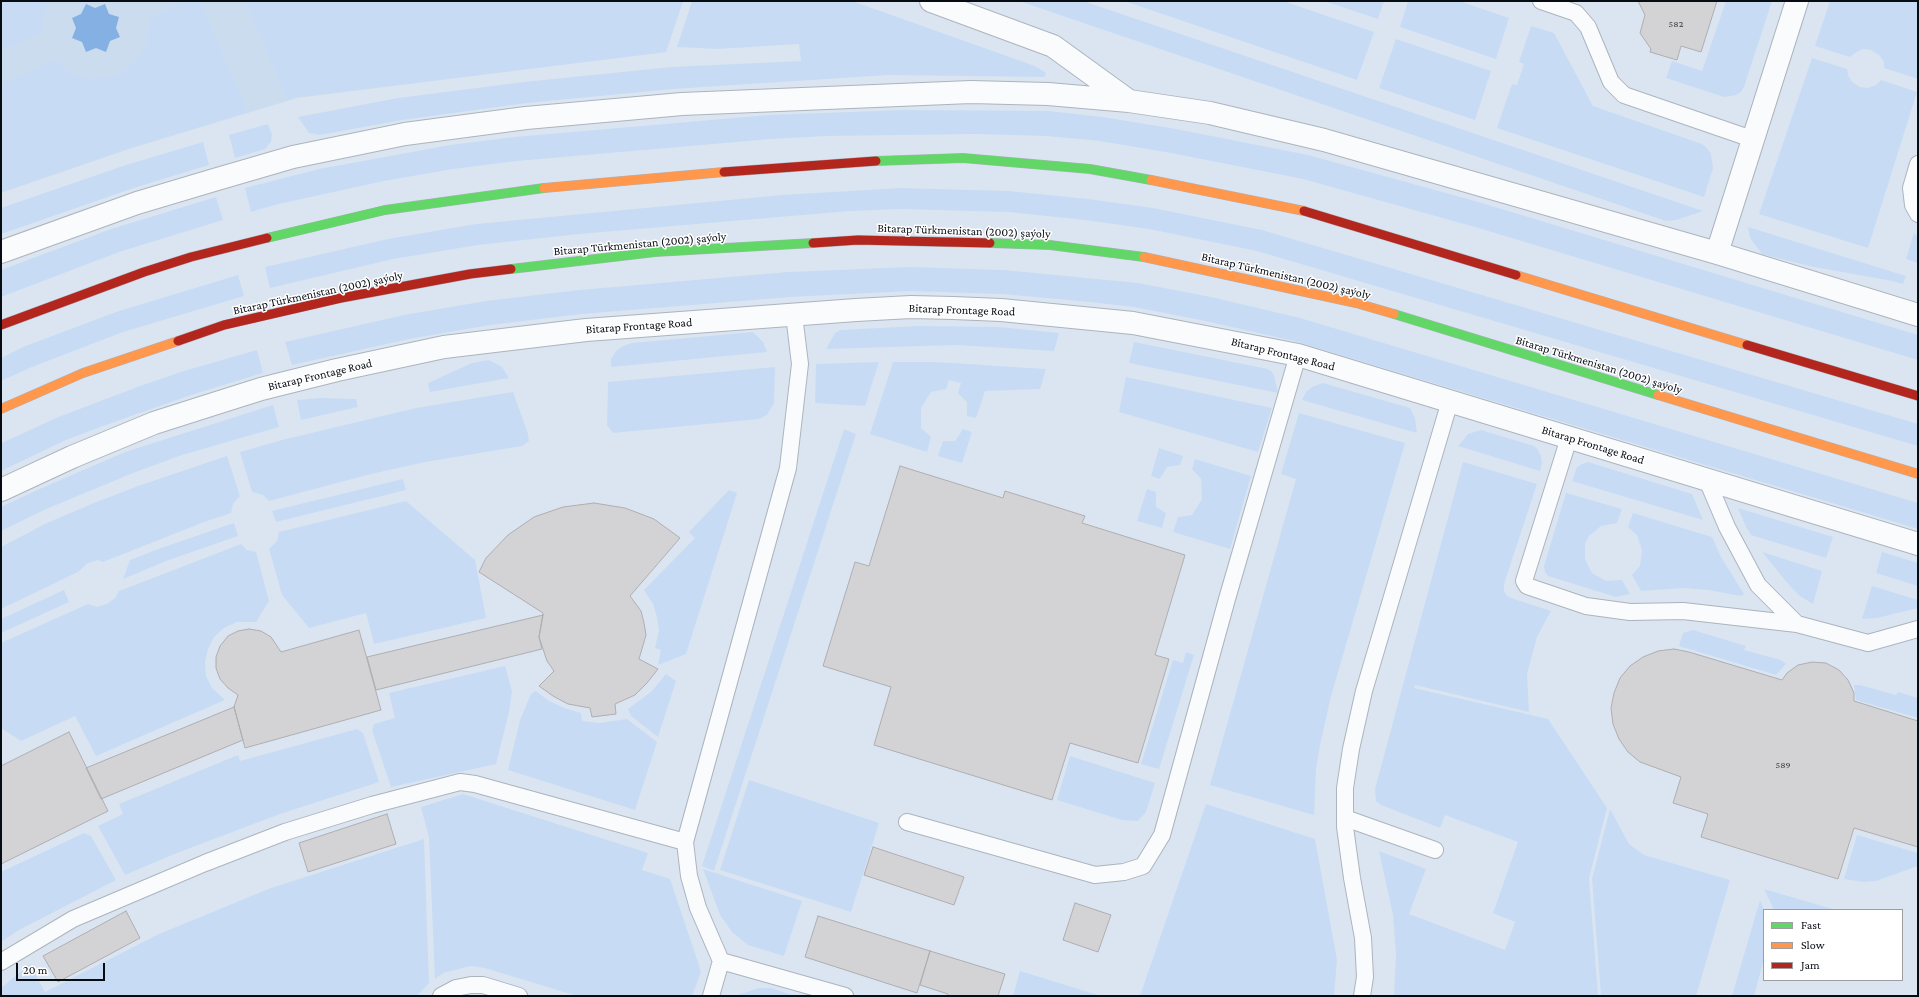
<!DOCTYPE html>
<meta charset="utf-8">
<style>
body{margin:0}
#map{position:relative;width:1919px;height:997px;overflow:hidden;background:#dbe5f1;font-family:"Crimson Pro",serif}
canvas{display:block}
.frame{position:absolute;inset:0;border:2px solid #070c13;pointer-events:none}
.legend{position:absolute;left:1763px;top:909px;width:140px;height:72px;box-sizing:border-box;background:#fff;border:1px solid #9c9ea1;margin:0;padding:5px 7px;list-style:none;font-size:12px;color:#070c13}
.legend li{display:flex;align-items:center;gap:8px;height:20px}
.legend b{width:20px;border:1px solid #9c9ea1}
.scale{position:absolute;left:16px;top:963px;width:89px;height:18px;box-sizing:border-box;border:2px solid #070c13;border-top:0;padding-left:5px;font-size:12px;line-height:14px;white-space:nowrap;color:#070c13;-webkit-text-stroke:3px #fff;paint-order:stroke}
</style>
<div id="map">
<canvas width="1919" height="997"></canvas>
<div class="frame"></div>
<ul class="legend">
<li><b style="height:5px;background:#63d668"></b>Fast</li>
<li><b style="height:5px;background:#ff974d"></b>Slow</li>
<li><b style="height:5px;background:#b3261e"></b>Jam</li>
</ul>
<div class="scale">20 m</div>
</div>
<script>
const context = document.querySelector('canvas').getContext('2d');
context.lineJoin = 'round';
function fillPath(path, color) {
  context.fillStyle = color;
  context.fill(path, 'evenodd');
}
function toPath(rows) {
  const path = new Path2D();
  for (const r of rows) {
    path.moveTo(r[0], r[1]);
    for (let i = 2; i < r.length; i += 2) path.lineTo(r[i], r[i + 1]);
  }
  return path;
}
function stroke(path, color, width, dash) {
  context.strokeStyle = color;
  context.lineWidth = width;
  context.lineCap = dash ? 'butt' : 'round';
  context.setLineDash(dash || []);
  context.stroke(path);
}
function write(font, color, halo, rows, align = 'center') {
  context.font = font + ' "Crimson Pro",serif';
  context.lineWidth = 3;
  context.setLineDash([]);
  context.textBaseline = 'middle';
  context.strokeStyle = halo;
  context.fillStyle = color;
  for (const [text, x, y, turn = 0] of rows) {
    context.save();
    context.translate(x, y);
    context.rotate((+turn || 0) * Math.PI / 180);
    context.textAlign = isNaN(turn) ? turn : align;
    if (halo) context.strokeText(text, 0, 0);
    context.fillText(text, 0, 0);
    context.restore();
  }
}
fillPath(toPath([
 [1,1,683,1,666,52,297,98,129,149,1,193]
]), '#cbdcef');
fillPath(toPath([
 [1,1,49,1,43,17,43,32,1,51],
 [189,1,200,1,248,112,129,148,1,192,1,84,55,60,66,70,80,77,95,79,110,77,124,71,135,61,144,49,148,34,149,19],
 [245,1,683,1,666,52,297,97,287,100],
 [692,1,852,1,1035,66,1046,73,1044,77,888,75,673,89,527,103,402,120,320,135,309,133,298,117,398,98,524,82,671,67,801,61,799,44,718,49,677,47],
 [1019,1,1083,1,1703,211,1676,220,1666,221],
 [1124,1,1283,1,1374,32,1357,80],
 [1324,1,1384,1,1378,19],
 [1408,1,1459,1,1509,18,1496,59,1400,27],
 [1726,1,1772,1,1744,87,1741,92,1736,95,1724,97,1666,78,1672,61,1702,71],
 [1830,1,1918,1,1918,79,1884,68,1884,62,1879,55,1871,50,1863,49,1855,53,1850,57,1815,46],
 [1531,26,1554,33,1593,106,1702,144,1707,148,1711,154,1713,168,1704,197,1497,128,1512,84,1517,85,1524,64,1519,62],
 [1396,39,1491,71,1475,120,1379,88],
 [1812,58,1847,69,1848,75,1852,82,1860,87,1868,88,1876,85,1881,80,1917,92,1868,248,1759,214],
 [903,110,1048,111,1103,117,1176,129,1308,155,1482,203,1918,335,1918,360,1475,227,1303,179,1171,153,1100,141,1046,136,974,134,828,136,771,139,517,161,453,169,384,181,274,205,251,212,245,188,319,169,450,145,514,137,769,115],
 [268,124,272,135,271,142,265,149,235,158,229,135],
 [203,142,209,165,134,188,1,234,1,208,126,165],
 [900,188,1009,191,1088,199,1153,208,1262,230,1918,424,1918,446,1257,251,1149,229,1085,220,1008,212,900,209,850,211,579,234,478,245,393,259,270,288,265,267,388,239,476,224,782,195],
 [216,197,223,220,119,252,1,297,1,270,111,229],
 [1748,227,1906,276,1903,284,1892,281,1809,266,1762,254,1750,238],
 [1914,233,1918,237,1918,263,1906,259],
 [910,267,1004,270,1138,283,1211,297,1300,318,1918,503,1918,529,1294,341,1205,321,1134,307,1090,302,1002,294,910,291,790,297,582,314,490,325,409,339,292,365,285,342,404,315,486,301,579,290,788,272],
 [238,275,244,296,123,332,32,367,1,381,1,358,23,347,116,312],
 [917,326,999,327,1059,333,1054,351,958,345,826,349,835,333,840,330],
 [753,332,763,342,767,352,611,367,611,359,616,351,623,346,632,343],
 [1134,342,1268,369,1271,371,1274,375,1278,393,1129,363],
 [257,350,263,373,191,395,103,426,66,440,1,471,1,443,15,437,56,418,140,386,184,371],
 [489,360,502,367,509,378,430,392,428,383,472,363],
 [879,362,865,406,815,403,816,364],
 [893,362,936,362,1046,369,1040,389,985,391,976,418,967,416,967,402,958,393,961,383,949,380,946,389,931,392,921,408,921,428,931,437,927,452,870,434],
 [775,367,774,403,767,415,759,419,613,433,607,425,608,382],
 [1126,377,1272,408,1258,452,1119,412],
 [1323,383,1410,408,1415,418,1417,433,1302,400,1306,392,1312,387],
 [513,392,528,434,529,441,522,446,425,462,371,474,269,501,263,495,252,492,240,452,282,440,416,408],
 [320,398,356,399,358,407,301,420,297,400],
 [273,405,279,427,182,455,133,473,44,510,1,531,1,507,35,491,125,452],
 [1299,413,1405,443,1331,696,1320,745,1316,770,1314,815,1210,785,1296,479,1281,474],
 [844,429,856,434,714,871,702,866],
 [963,429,972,432,962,463,938,456,943,441,955,441],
 [1481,430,1534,446,1538,450,1541,456,1542,463,1540,471,1458,446,1468,434],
 [1159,448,1183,456,1180,465,1167,467,1160,479,1151,476],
 [227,456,240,496,233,504,231,513,204,522,103,562,98,560,88,563,78,572,1,609,1,547,47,523,94,503,138,486],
 [1195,459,1251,476,1230,549,1173,532,1178,517,1192,515,1202,499,1201,479,1192,469],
 [1463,462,1537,484,1504,584,1504,590,1506,595,1511,598,1551,611,1537,637,1527,674,1529,712,1415,685,1414,688,1548,719,1607,808,1589,878,1598,996,1394,996,1396,955,1393,915,1379,851,1426,869,1409,914,1505,950,1515,922,1493,913,1518,842,1445,815,1440,828,1381,805,1376,801,1375,789],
 [1588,462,1692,494,1703,520,1572,481,1577,467,1582,464],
 [403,479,406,490,276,522,272,511],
 [1147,489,1156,492,1156,507,1166,513,1162,528,1137,521],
 [729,490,737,493,686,654,658,665,661,650,655,648,659,630,657,617,653,604,644,590,695,538,689,532],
 [1566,493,1622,509,1617,523,1601,526,1589,536,1585,543,1585,559,1592,573,1606,581,1622,580,1630,594,1616,597,1548,576,1545,572,1544,566],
 [406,501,475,560,486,618,374,644,366,613,309,628,282,595,269,549,277,541,279,532],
 [1738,508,1833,537,1826,558,1751,535,1746,527],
 [1633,513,1712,537,1721,557,1744,594,1741,596,1708,590,1683,588,1641,591,1632,575,1640,566,1642,550,1637,535,1628,527],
 [234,523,238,536,166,561,123,579,130,560,161,548],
 [241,544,247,550,256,552,269,601,256,622,237,622,224,628,214,637,208,649,205,662,206,676,212,688,225,700,96,756,75,716,21,741,1,728,1,643,88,604,97,607,107,604,115,598,119,591],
 [1762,552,1822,571,1813,604,1800,596,1789,585],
 [1882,552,1918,563,1918,586,1876,573],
 [1872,586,1918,600,1918,608,1877,618,1862,619],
 [64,590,69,602,1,633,1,619],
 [1693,630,1746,646,1744,650,1781,660,1786,664,1776,675,1679,646,1683,633],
 [1186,652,1194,655,1159,769,1141,764,1173,660,1183,663],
 [505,666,512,691,509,712,496,764,391,787,372,730,374,724,395,718,389,693],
 [666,674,676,681,658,737,631,716,628,709,652,691],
 [1854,685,1860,685,1896,695,1898,692,1918,698,1918,718,1856,700],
 [536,691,549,701,567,709,581,713,582,721,599,723,627,719,657,742,635,810,508,770,520,720,531,694],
 [357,729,363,733,379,782,280,814,177,853,125,875,98,826,123,814,119,804,238,755,240,761],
 [1070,756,1155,783,1146,812,1138,821,1122,820,1057,800],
 [749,780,879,823,851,912,720,870],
 [463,794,648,853,642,870,670,879,699,965,701,972,692,996,577,996,485,968,471,966,443,973,435,979,429,838,421,807],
 [1206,804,1315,839,1337,960,1334,996,1140,996],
 [1610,809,1629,844,1644,855,1730,880,1696,996,1601,996,1592,879],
 [84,833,91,836,116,880,19,930,1,942,1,872],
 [1857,835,1918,853,1918,866,1876,881,1863,882,1844,879],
 [424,839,429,983,417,996,1,996,1,988,30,964,45,992,159,934,271,888],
 [703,869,802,901,784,956,748,945,732,932,720,915],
 [1764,889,1836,910,1774,910],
 [1760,900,1764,910,1764,959,1754,996,1732,996],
 [1020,971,1101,996,1013,996],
 [759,988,771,988,795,996,735,996]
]), '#c7dcf4');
fillPath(toPath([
 [86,4,95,8,105,4,109,14,119,17,116,28,120,37,110,41,106,52,96,48,86,52,82,42,72,38,76,28,72,18,81,14]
]), '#84b0e3');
const building = toPath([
 [1638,1,1717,1,1701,52,1681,46,1677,60,1650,52,1651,49,1640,33,1645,15,1638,1],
 [900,466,1003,498,1005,491,1085,516,1082,523,1185,555,1155,655,1169,659,1138,763,1070,743,1052,800,874,745,891,687,823,666,855,562,869,566,900,466],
 [594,503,625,508,654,519,680,538,630,596,641,611,644,623,646,635,639,659,658,669,647,683,635,695,615,704,616,714,592,717,590,708,568,704,553,696,539,686,554,671,547,661,539,637,543,613,479,572,486,558,508,535,534,517,563,507,594,503],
 [543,615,539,637,542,649,376,690,367,657,543,615],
 [249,629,261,631,271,637,281,652,359,630,381,710,245,748,234,707,238,695,228,688,220,679,216,668,216,657,220,646,228,636,238,631,249,629],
 [1674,649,1689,652,1782,680,1787,673,1798,665,1812,662,1826,663,1839,670,1848,680,1854,693,1854,701,1918,721,1918,847,1854,828,1838,879,1701,837,1708,814,1673,803,1681,777,1640,762,1628,752,1619,739,1613,724,1611,708,1614,693,1620,678,1630,666,1643,657,1658,651,1674,649],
 [234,707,243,740,101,799,86,768,234,707],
 [69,732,108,811,1,864,1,766,69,732],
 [387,814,396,844,308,872,299,843,387,814],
 [873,847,964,877,954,905,864,875,873,847],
 [1075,903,1111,915,1098,952,1063,940,1075,903],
 [126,911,140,938,58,982,43,956,126,911],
 [818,916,930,951,917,993,805,957,818,916],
 [930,951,1005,974,998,996,948,996,948,994,920,985,930,951]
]);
fillPath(building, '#d3d3d6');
stroke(building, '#aeaeb1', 1);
const lane = toPath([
 [1541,1,1576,13,1588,27,1611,82,1624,95,1752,139],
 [1918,164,1911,188,1913,205,1918,214],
 [1569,438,1524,581,1527,586,1586,606,1630,612,1683,611,1797,624],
 [1707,480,1727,527,1758,585,1797,624,1868,643,1918,629],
 [1345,818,1435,850],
 [907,822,1095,875,1124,872,1143,866,1162,835,1227,599,1298,355],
 [685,842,689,876,698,908,721,961,845,996],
 [1,962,73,919,205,863,285,832,372,805,460,782,475,784,685,842,788,468,800,364,794,315],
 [441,996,456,988,471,985,483,985,519,996],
 [711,996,721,961],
 [1362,996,1365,977,1363,938,1352,878,1345,827,1345,788,1351,749,1364,691,1450,401]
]);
const street = toPath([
 [931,1,1053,46,1129,101],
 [1,252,137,203,214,180,293,157,405,134,526,118,682,104,971,92,1048,94,1129,101,1210,113,1324,140,1717,253,1918,315],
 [1717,253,1797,1],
 [1,490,72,457,154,423,201,408,261,389,337,370,444,347,586,330,856,310,911,307,953,308,1001,310,1133,323,1298,355,1918,544]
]);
const fast = toPath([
 [876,161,963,158,1090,169,1151,180],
 [267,238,385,210,544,188],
 [990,243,1050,245,1144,257],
 [511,269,655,252,813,243],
 [1394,314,1658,395]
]);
const slow = toPath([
 [1151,180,1304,211],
 [544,188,724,172],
 [1144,257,1356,303,1394,314],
 [1516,275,1747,345],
 [1658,395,1918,474],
 [1,409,83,373,178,341]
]);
const jam = toPath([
 [724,172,876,161],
 [1304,211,1516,275],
 [813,243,858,240,990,243],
 [1,325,144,272,191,257,267,238],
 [178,341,224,325,341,298,470,274,511,269],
 [1747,345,1918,396]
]);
stroke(lane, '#acb4bd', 18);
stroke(street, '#acb4bd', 24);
stroke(fast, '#acb4bd', 10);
stroke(slow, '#acb4bd', 10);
stroke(jam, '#acb4bd', 10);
stroke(lane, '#fafbfd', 16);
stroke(street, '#fafbfd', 22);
stroke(fast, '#63d668', 9);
stroke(slow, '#ff974d', 9);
stroke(jam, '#b3261e', 9);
write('10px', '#3b3f45', null, [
 ["582",1676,24],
 ["589",1783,765]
]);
write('12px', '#070c13', '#fff', [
 ["Bitarap Türkmenistan (2002) şaýoly",964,231,2],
 ["Bitarap Türkmenistan (2002) şaýoly",640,244,-5],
 ["Bitarap Türkmenistan (2002) şaýoly",1286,276,13],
 ["Bitarap Türkmenistan (2002) şaýoly",318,293,-12],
 ["Bitarap Frontage Road",962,310,2],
 ["Bitarap Frontage Road",639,326,-4],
 ["Bitarap Frontage Road",1283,354,14],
 ["Bitarap Türkmenistan (2002) şaýoly",1599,365,17],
 ["Bitarap Frontage Road",320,375,-13],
 ["Bitarap Frontage Road",1593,445,17]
]);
</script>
